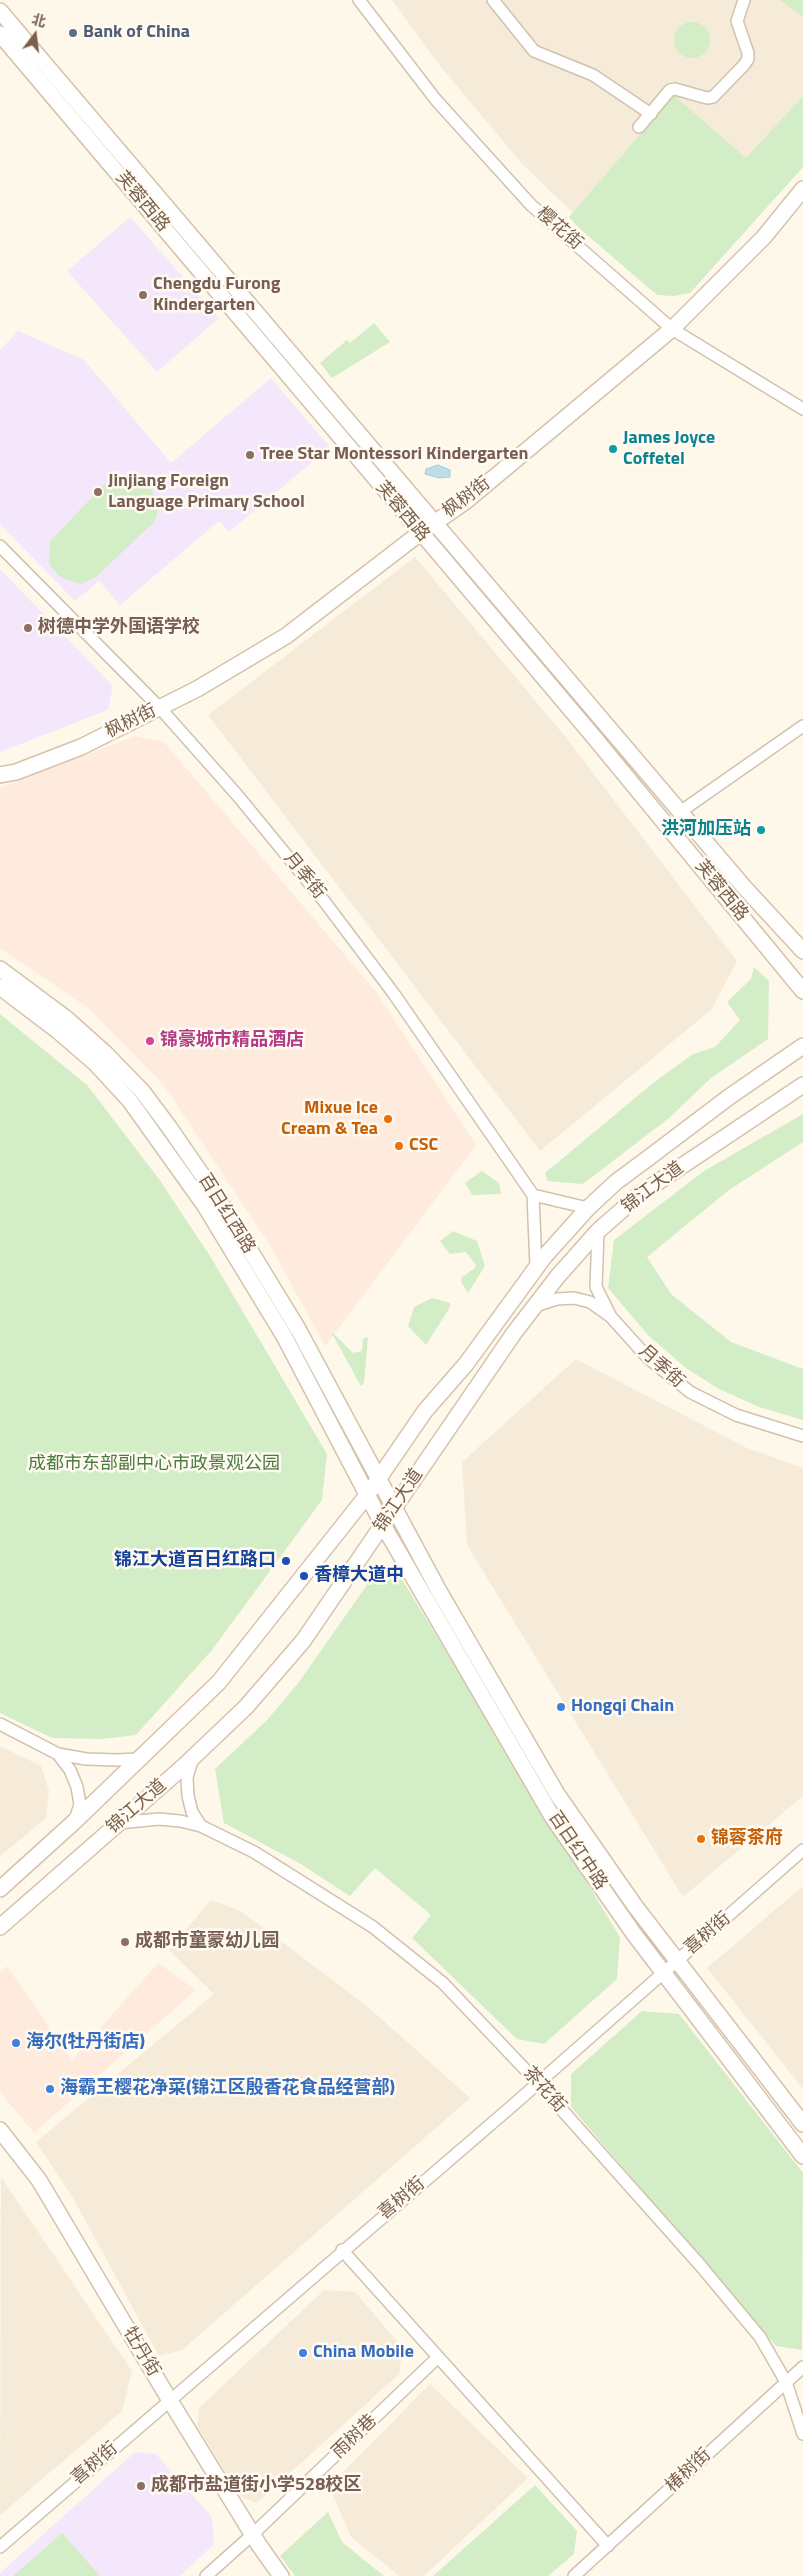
<!DOCTYPE html>
<meta charset="utf-8">
<style>
body{margin:0}
#map{position:relative;width:803px;height:2576px;overflow:hidden;background:#fef8ea;font-family:"Titillium Web","Noto Sans SC",sans-serif}
canvas{display:block}
.north{position:absolute;left:10px;top:10px;width:50px;height:50px;-webkit-text-stroke:4px #fffbf2;paint-order:stroke;rotate:15deg;font-size:14px;font-weight:700;line-height:20px;text-align:center;color:#7b614b}
.north::after{content:'';display:block;margin:auto;width:18px;height:22px;background:#7b614b;clip-path:polygon(50% 0,100% 100%,50% 72%,0 100%)}
</style>
<div id="map">
<canvas width="803" height="2576"></canvas>
<div class="north">北</div>
</div>
<script>
const context = document.querySelector('canvas').getContext('2d');
context.lineJoin = 'round';
function fillPath(path, color) {
  context.fillStyle = color;
  context.fill(path, 'evenodd');
}
function toPath(rows) {
  const path = new Path2D();
  for (const r of rows) {
    if (r.length === 3) {
      path.moveTo(r[0] + r[2], r[1]);
      path.arc(r[0], r[1], r[2], 0, 2 * Math.PI);
      continue;
    }
    path.moveTo(r[0], r[1]);
    for (let i = 2; i < r.length; i += 2) path.lineTo(r[i], r[i + 1]);
  }
  return path;
}
function stroke(path, color, width, dash) {
  context.strokeStyle = color;
  context.lineWidth = width;
  context.lineCap = dash ? 'butt' : 'round';
  context.setLineDash(dash || []);
  context.stroke(path);
}
function write(font, color, halo, rows, align = 'center') {
  context.font = font + ' "Titillium Web","Noto Sans SC",sans-serif';
  context.lineWidth = 5;
  context.setLineDash([]);
  context.textBaseline = 'middle';
  context.strokeStyle = halo;
  context.fillStyle = color;
  for (const [text, x, y, turn = 0] of rows) {
    context.save();
    context.translate(x, y);
    context.rotate((+turn || 0) * Math.PI / 180);
    context.textAlign = isNaN(turn) ? turn : align;
    if (halo) context.strokeText(text, 0, 0);
    context.fillText(text, 0, 0);
    context.restore();
  }
}
fillPath(toPath([
 [392,0,780,0,803,17,803,96,747,159,674,95,573,213,523,165,441,67],
 [415,557,564,735,737,961,711,1010,540,1151,208,715],
 [576,1359,747,1448,803,1468,803,1796,683,1897,467,1545,462,1462],
 [0,1746,41,1766,49,1791,46,1818,0,1856],
 [803,1886,803,2089,707,1968],
 [211,1900,241,1911,367,2006,470,2098,182,2350,159,2356,73,2198,36,2142,214,1994,169,1950],
 [1,2177,132,2371,122,2411,0,2515],
 [324,2290,355,2292,403,2348,399,2374,257,2503,241,2497,197,2426,199,2408],
 [430,2384,528,2478,424,2576,399,2576,351,2537,329,2486]
]), '#f6ebd8');
fillPath(toPath([
 [135,736,164,742,377,993,476,1145,325,1346,271,1247,163,1084,88,1008,0,948,0,788],
 [158,1963,196,1990,34,2133,0,2092,0,1972,7,1966,72,2060]
]), '#feebde');
fillPath(toPath([
 [130,217,219,318,157,372,67,271],
 [18,331,84,360,171,463,271,378,330,447,229,532,219,521,120,605,99,581,75,601,0,524,0,350],
 [0,569,113,686,108,710,0,752],
 [135,2452,156,2454,212,2517,214,2544,180,2576,0,2576,0,2573]
]), '#f5e7fb');
fillPath(toPath([
 [780,0,803,0,803,17],
 [692,40,18],
 [674,95,746,158,803,96,803,167,690,293,674,296,657,295,580,229,569,217],
 [374,323,390,342,332,378,320,363,347,340,350,343],
 [122,476,138,479,151,489,157,501,157,516,154,522,96,577,82,584,66,580,58,575,49,564,50,541,105,484],
 [754,967,769,981,768,1039,711,1078,669,1118,583,1184,548,1181,545,1173,653,1083,693,1054,715,1047,740,1020,727,1002,751,979],
 [0,1014,87,1085,159,1179,210,1256,327,1454,322,1500,212,1650,136,1735,101,1739,52,1738,0,1713],
 [803,1114,803,1142,729,1190,647,1257,671,1294,731,1342,803,1369,803,1420,759,1407,719,1389,686,1368,648,1335,608,1288,614,1240,704,1171],
 [482,1171,499,1183,501,1194,472,1195,465,1183],
 [453,1231,477,1241,485,1266,468,1293,461,1282,462,1277,475,1268,476,1265,466,1252,450,1254,440,1241],
 [432,1298,450,1303,450,1307,426,1345,408,1326,414,1307],
 [333,1333,353,1353,362,1351,363,1339,368,1337,364,1383,361,1386,332,1334],
 [374,1575,400,1576,620,1937,617,1979,544,2044,517,2039,412,1938,431,1915,375,1868,350,1896,299,1863,224,1823,215,1769,267,1720,299,1682],
 [642,2011,679,2014,803,2173,802,2350,776,2346,571,2107,571,2074],
 [535,2485,577,2531,574,2554,548,2576,433,2576],
 [328,2512,342,2542,384,2576,295,2576,280,2556],
 [62,2533,100,2576,13,2576]
]), '#d3edc7');
const water = toPath([
 [438,465,450,470,450,477,439,478,425,474,426,469,438,465]
]);
fillPath(water, '#bddee9');
stroke(water, '#a2cddc', 1);
const street = toPath([
 [359,0,436,100,531,205,672,329,803,409],
 [493,0,534,51,593,75,651,114],
 [639,127,670,90,675,89,707,98,713,97,744,65,748,59,748,53,737,21,744,0],
 [0,546,160,708,238,796,324,901,394,994,533,1195,588,1208],
 [680,812,803,726],
 [533,1195,536,1267],
 [598,1231,596,1287,611,1317,648,1358,690,1392,736,1415,803,1436],
 [535,1306,557,1299,574,1298,590,1302,610,1316],
 [0,1724,58,1754,86,1759,118,1760,136,1759,142,1754],
 [58,1754,70,1770,77,1787,80,1804,75,1820],
 [193,1758,187,1777,188,1796,192,1812,201,1826],
 [119,1823,159,1819,180,1821,201,1826,254,1852,373,1927,443,1983,538,2083,700,2265,760,2337,786,2382,803,2434],
 [342,2250,608,2546],
 [0,2547,512,2106,803,1850],
 [206,2576,252,2535,437,2358],
 [574,2576,803,2367]
]);
const secondary = toPath([
 [0,11,744,887,803,951],
 [0,34,593,736,803,991],
 [0,775,16,772,81,747,197,689,286,636,420,533,466,501,672,329,764,237,803,189],
 [0,969,67,1019,105,1053,142,1091,169,1127,218,1198,298,1329,439,1591,557,1794,635,1906,803,2124],
 [0,987,58,1031,95,1063,130,1101,205,1206,284,1336,383,1525,553,1818,634,1934,803,2156],
 [0,1889,74,1822,219,1682,368,1494,425,1411,466,1364,544,1257,588,1208,616,1182,647,1159,729,1097,803,1046],
 [0,1927,184,1766,246,1707,303,1641,514,1333,558,1276,598,1231,640,1194,803,1085],
 [0,2130,39,2180,169,2399,259,2545,281,2576]
]);
stroke(street, '#d2c1ae', 14);
stroke(secondary, '#d5c2ac', 18);
stroke(street, '#fff', 11);
stroke(secondary, '#fff', 15);
for (const [x, y, r, color] of [
 [73,33,5,"#5c6f8a"],
 [143,295,5,"#8d6e63"],
 [613,449,5,"#0f9aa8"],
 [250,455,5,"#8d6e63"],
 [98,492,5,"#8d6e63"],
 [28,628,5,"#8d6e63"],
 [761,830,5,"#0f9aa8"],
 [150,1041,5,"#d1479c"],
 [388,1119,5,"#e8710a"],
 [399,1146,5,"#e8710a"],
 [286,1561,5,"#1a4fb4"],
 [304,1576,5,"#1a4fb4"],
 [561,1707,5,"#3f7fe0"],
 [701,1839,5,"#e8710a"],
 [125,1942,5,"#8d6e63"],
 [16,2043,5,"#3f7fe0"],
 [50,2089,5,"#3f7fe0"],
 [303,2353,5,"#3f7fe0"],
 [141,2486,5,"#8d6e63"]
]) {
  const dot = new Path2D();
  dot.arc(x, y, r, 0, 2 * Math.PI);
  context.fillStyle = color;
  context.fill(dot);
  stroke(dot, '#fffbf2', 2);
}
write('bold 18px', '#4e5e75', '#fffbf2', [
 ["Bank of China",83,33]
], 'left');
write('18px', '#7b614b', '#fffbf2', [
 ["芙蓉西路",142,202,50],
 ["樱花街",559,229,41],
 ["枫树街",467,498,-37],
 ["芙蓉西路",402,512,50],
 ["枫树街",131,722,-26],
 ["月季街",304,876,51],
 ["芙蓉西路",721,891,51],
 ["锦江大道",653,1188,-37],
 ["百日红西路",226,1214,58],
 ["月季街",661,1367,42],
 ["锦江大道",399,1501,-56],
 ["锦江大道",137,1807,-41],
 ["百日红中路",577,1851,56],
 ["喜树街",708,1934,-41],
 ["茶花街",544,2090,48],
 ["喜树街",402,2199,-40],
 ["牡丹街",141,2352,59],
 ["雨树巷",355,2437,-44],
 ["喜树街",95,2464,-41],
 ["椿树街",689,2471,-43]
]);
write('bold 18px', '#785e54', '#fffbf2', [
 ["Chengdu Furong",153,285],
 ["Kindergarten",153,306],
 ["Tree Star Montessori Kindergarten",260,455],
 ["Jinjiang Foreign",108,482],
 ["Language Primary School",108,503],
 ["树德中学外国语学校",38,628],
 ["成都市童蒙幼儿园",135,1942],
 ["成都市盐道街小学528校区",151,2486]
], 'left');
write('bold 18px', '#0d838f', '#fffbf2', [
 ["James Joyce",623,439],
 ["Coffetel",623,460],
 ["洪河加压站",751,830,"right"]
], 'left');
write('bold 18px', '#b23c85', '#fffbf2', [
 ["锦豪城市精品酒店",160,1041]
], 'left');
write('bold 18px', '#c56008', '#fffbf2', [
 ["Mixue Ice",378,1109,"right"],
 ["Cream & Tea",378,1130,"right"],
 ["CSC",409,1146],
 ["锦蓉茶府",711,1839]
], 'left');
write('18px', '#4b7b3f', '#fffbf2', [
 ["成都市东部副中心市政景观公园",154,1465]
]);
write('bold 18px', '#164399', '#fffbf2', [
 ["锦江大道百日红路口",276,1561],
 ["香樟大道中",314,1576,"left"]
], 'right');
write('bold 18px', '#366cbe', '#fffbf2', [
 ["Hongqi Chain",571,1707],
 ["海尔(牡丹街店)",26,2043],
 ["海霸王樱花净菜(锦江区殷香花食品经营部)",60,2089],
 ["China Mobile",313,2353]
], 'left');
</script>
